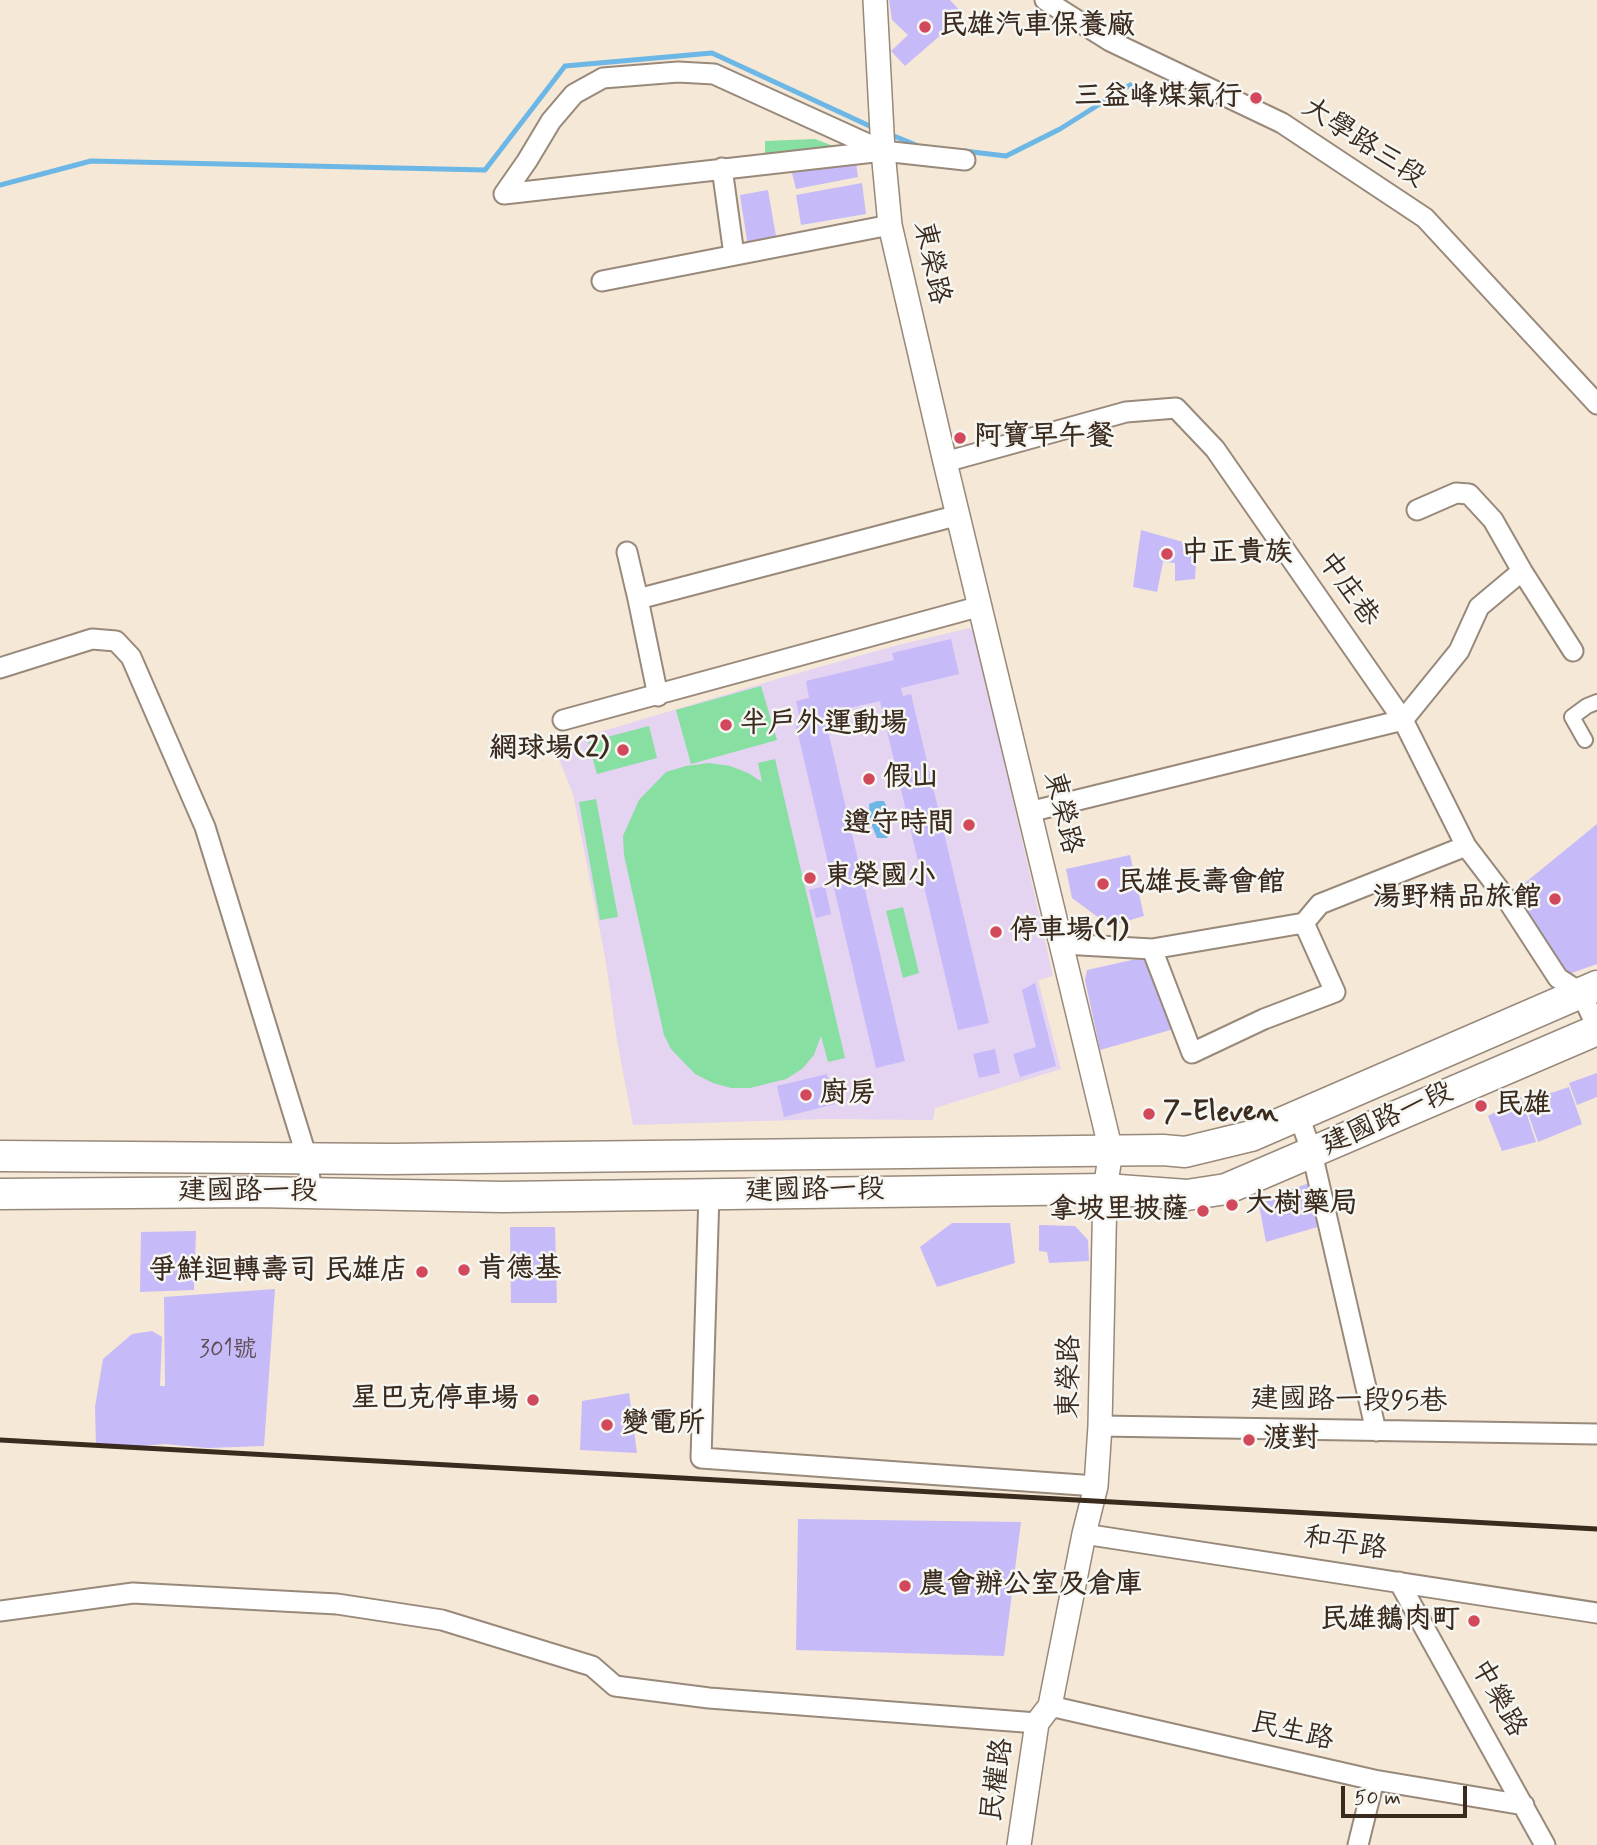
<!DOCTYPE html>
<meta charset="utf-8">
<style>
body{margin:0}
#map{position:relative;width:1597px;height:1845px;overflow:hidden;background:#f5e8d7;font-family:Mynerve,sans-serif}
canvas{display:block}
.scale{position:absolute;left:1341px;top:1786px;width:126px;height:32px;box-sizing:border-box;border:4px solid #3b2a1e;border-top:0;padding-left:9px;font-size:21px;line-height:24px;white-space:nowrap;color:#3b2a1e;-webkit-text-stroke:5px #f6f6f2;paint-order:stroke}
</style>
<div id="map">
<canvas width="1597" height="1845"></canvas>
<div class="scale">50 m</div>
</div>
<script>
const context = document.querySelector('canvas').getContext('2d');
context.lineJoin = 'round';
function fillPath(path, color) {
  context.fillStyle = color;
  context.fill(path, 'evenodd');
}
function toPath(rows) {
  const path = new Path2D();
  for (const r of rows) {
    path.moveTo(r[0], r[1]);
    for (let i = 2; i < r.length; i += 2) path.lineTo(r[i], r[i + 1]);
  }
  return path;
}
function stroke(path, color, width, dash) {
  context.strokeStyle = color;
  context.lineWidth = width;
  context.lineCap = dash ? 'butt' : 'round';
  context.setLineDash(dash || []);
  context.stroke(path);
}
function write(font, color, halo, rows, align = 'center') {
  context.font = font + ' Mynerve,"LXGW WenKai TC",sans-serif';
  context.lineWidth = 5;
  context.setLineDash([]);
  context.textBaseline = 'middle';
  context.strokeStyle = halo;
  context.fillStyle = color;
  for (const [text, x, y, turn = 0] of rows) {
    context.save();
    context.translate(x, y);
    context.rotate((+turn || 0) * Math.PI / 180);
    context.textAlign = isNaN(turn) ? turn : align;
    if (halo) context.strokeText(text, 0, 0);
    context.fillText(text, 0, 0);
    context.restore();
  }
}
fillPath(toPath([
 [970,628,975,634,1053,976,1038,980,1061,1069,935,1108,933,1120,826,1119,633,1125,617,1040,606,962,573,794,557,754,580,738,784,677,898,645]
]), '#e4d3f1');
fillPath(toPath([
 [815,139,836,147,765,156,765,141],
 [761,686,777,740,691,764,676,710],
 [649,726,657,758,597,774,588,742],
 [775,759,845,1058,828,1062,821,1036,814,1055,802,1069,786,1079,750,1088,731,1088,713,1083,695,1074,671,1049,664,1035,624,855,623,836,639,800,666,772,686,766,709,763,730,766,748,773,762,782,758,763],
 [596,799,618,917,600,920,579,802],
 [903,907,919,973,903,978,886,911]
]), '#88dfa2');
fillPath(toPath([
 [877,801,884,801,891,816,892,830,887,838,877,838,870,821,869,804]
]), '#6cb7e5');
stroke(toPath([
 [889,134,916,145],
 [964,151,1006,156,1060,129,1130,85],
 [0,185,91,161,485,170,565,66,712,53,874,128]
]), '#6cb7e5', 5);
fillPath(toPath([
 [889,0,950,0,964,15,905,66,891,51,908,35,892,20],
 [856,162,858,177,796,189,792,173],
 [862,183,866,214,801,225,796,195],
 [768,190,777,242,748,247,740,195],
 [1141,530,1197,546,1195,579,1175,581,1175,563,1163,562,1157,592,1133,587],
 [951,639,959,674,901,688,903,696,911,694,989,1023,958,1030,880,701,824,714,905,1061,876,1068,795,721,800,720,796,701,809,698,806,681,894,660,892,653],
 [1597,824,1597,964,1566,975,1510,895],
 [1130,855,1144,916,1110,926,1072,898,1066,869],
 [825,886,831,914,816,918,809,890],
 [1141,958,1149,961,1174,1029,1100,1050,1085,980,1087,970],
 [1035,983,1056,1066,1020,1077,1013,1054,1036,1047,1022,990],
 [995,1049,1000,1073,979,1078,973,1054],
 [1597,1073,1597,1097,1577,1105,1569,1083],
 [827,1074,835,1104,784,1117,777,1086],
 [1569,1087,1582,1124,1538,1142,1524,1102],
 [1521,1097,1536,1142,1502,1151,1488,1116],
 [1313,1182,1321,1226,1266,1242,1258,1200],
 [952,1223,1010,1223,1015,1263,937,1287,920,1247],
 [1039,1225,1075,1226,1088,1240,1089,1261,1049,1263,1047,1252,1039,1251],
 [510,1227,555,1227,557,1303,511,1303],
 [196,1231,194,1290,140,1292,141,1232],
 [275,1289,264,1446,208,1448,165,1444,129,1447,96,1445,95,1407,103,1359,132,1334,152,1331,162,1337,160,1386,165,1386,164,1297],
 [629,1393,637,1453,580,1450,582,1401],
 [798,1519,1021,1522,1004,1656,796,1650]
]), '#c7baf8');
const pedestrian = toPath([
 [1585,740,1572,717,1587,706,1597,702]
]);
const minor = toPath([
 [1045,0,1110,41,1282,123,1425,218,1597,404],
 [722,168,734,255],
 [504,194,883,151,965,160],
 [504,194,527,161,551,121,574,94,603,78,678,72,714,74,881,150],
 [602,281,890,225],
 [945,462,1126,412,1176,408,1215,449,1403,720,1466,846,1508,901,1558,978,1581,993,1597,1027],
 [1417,510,1456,493,1469,494,1493,520,1522,571],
 [627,552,638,599],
 [0,668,92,639,116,641,131,657,205,827,307,1158,312,1193],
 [658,696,638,599,959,515],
 [563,720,981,606],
 [1029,812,1403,720,1459,651,1479,607,1522,571,1573,651],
 [1063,944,1152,949,1192,1053,1264,1019,1335,992,1304,923,1320,904,1466,846],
 [1152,949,1304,923],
 [1299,1116,1312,1153,1376,1431],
 [709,1193,701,1458,1096,1486],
 [1100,1426,1597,1434],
 [1084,1534,1597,1613],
 [1399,1582,1545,1845],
 [0,1611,133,1593,337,1604,442,1620,592,1666,615,1686,709,1698,1037,1723],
 [1050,1706,1374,1780,1524,1805],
 [1358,1845,1374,1780]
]);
const tertiary = toPath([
 [875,0,883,151,890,225,945,462,1111,1151,1105,1189,1100,1426,1096,1486,1084,1534,1050,1706,1037,1723,1019,1845]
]);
const primary = toPath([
 [0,1156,391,1159,1163,1150,1185,1152,1251,1136,1597,986],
 [0,1194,257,1192,502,1197,1105,1189,1187,1195,1226,1189,1597,1030]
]);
stroke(pedestrian, '#98897a', 18);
stroke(minor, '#98897a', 23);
stroke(tertiary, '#98897a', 26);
stroke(primary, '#98897a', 33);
stroke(pedestrian, '#fff', 14);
stroke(minor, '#fff', 19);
stroke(tertiary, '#fff', 23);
stroke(primary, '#fff', 30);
stroke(toPath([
 [0,1440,1597,1529]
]), '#3b2a1e', 5);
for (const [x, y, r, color] of [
 [925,27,7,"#d1495b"],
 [1256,98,7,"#d1495b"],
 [960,438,7,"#d1495b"],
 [1167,554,7,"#d1495b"],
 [726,725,7,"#d1495b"],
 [623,750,7,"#d1495b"],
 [869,779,7,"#d1495b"],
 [969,825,7,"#d1495b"],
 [810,878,7,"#d1495b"],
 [1103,884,7,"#d1495b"],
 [1555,899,7,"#d1495b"],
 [996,932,7,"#d1495b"],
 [806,1095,7,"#d1495b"],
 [1481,1106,7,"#d1495b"],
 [1149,1114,7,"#d1495b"],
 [1232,1205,7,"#d1495b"],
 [1203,1211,7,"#d1495b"],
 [464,1270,7,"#d1495b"],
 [422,1272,7,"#d1495b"],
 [533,1400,7,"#d1495b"],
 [607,1425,7,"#d1495b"],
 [1249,1440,7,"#d1495b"],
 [905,1586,7,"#d1495b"],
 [1474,1621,7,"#d1495b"]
]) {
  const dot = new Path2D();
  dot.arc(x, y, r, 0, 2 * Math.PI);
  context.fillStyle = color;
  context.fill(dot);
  stroke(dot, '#f6f6f2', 2.5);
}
write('24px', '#5e4e54', null, [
 ["301號",228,1351]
]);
write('bold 28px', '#3b2a1e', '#f6f6f2', [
 ["民雄汽車保養廠",939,27],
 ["三益峰煤氣行",1242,98,"right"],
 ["阿寶早午餐",974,438],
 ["中正貴族",1181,554],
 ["半戶外運動場",740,725],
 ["網球場(2)",609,750,"right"],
 ["假山",883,779],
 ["遵守時間",955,825,"right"],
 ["東榮國小",824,878],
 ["民雄長壽會館",1117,884],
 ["湯野精品旅館",1541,899,"right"],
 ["停車場(1)",1010,932],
 ["廚房",820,1095],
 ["民雄",1495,1106],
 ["7-Eleven",1163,1114],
 ["大樹藥局",1246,1205],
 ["拿坡里披薩",1189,1211,"right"],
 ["肯德基",478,1270],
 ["爭鮮迴轉壽司 民雄店",408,1272,"right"],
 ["星巴克停車場",519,1400,"right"],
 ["變電所",621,1425],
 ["渡對",1263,1440],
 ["農會辦公室及倉庫",919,1586],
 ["民雄鵝肉町",1460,1621,"right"]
], 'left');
write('28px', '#3b2a1e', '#f6f6f2', [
 ["大學路三段",1363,144,33],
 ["東榮路",930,263,78],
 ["中庄巷",1347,590,55],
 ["東榮路",1061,813,76],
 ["建國路一段",1388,1120,-24],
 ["建國路一段",815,1192,-1],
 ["建國路一段",248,1193],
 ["東榮路",1071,1377,-89],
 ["建國路一段95巷",1349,1402,1],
 ["和平路",1345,1545,9],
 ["中樂路",1497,1699,61],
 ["民生路",1292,1733,13],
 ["民權路",999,1780,-82]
]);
</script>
